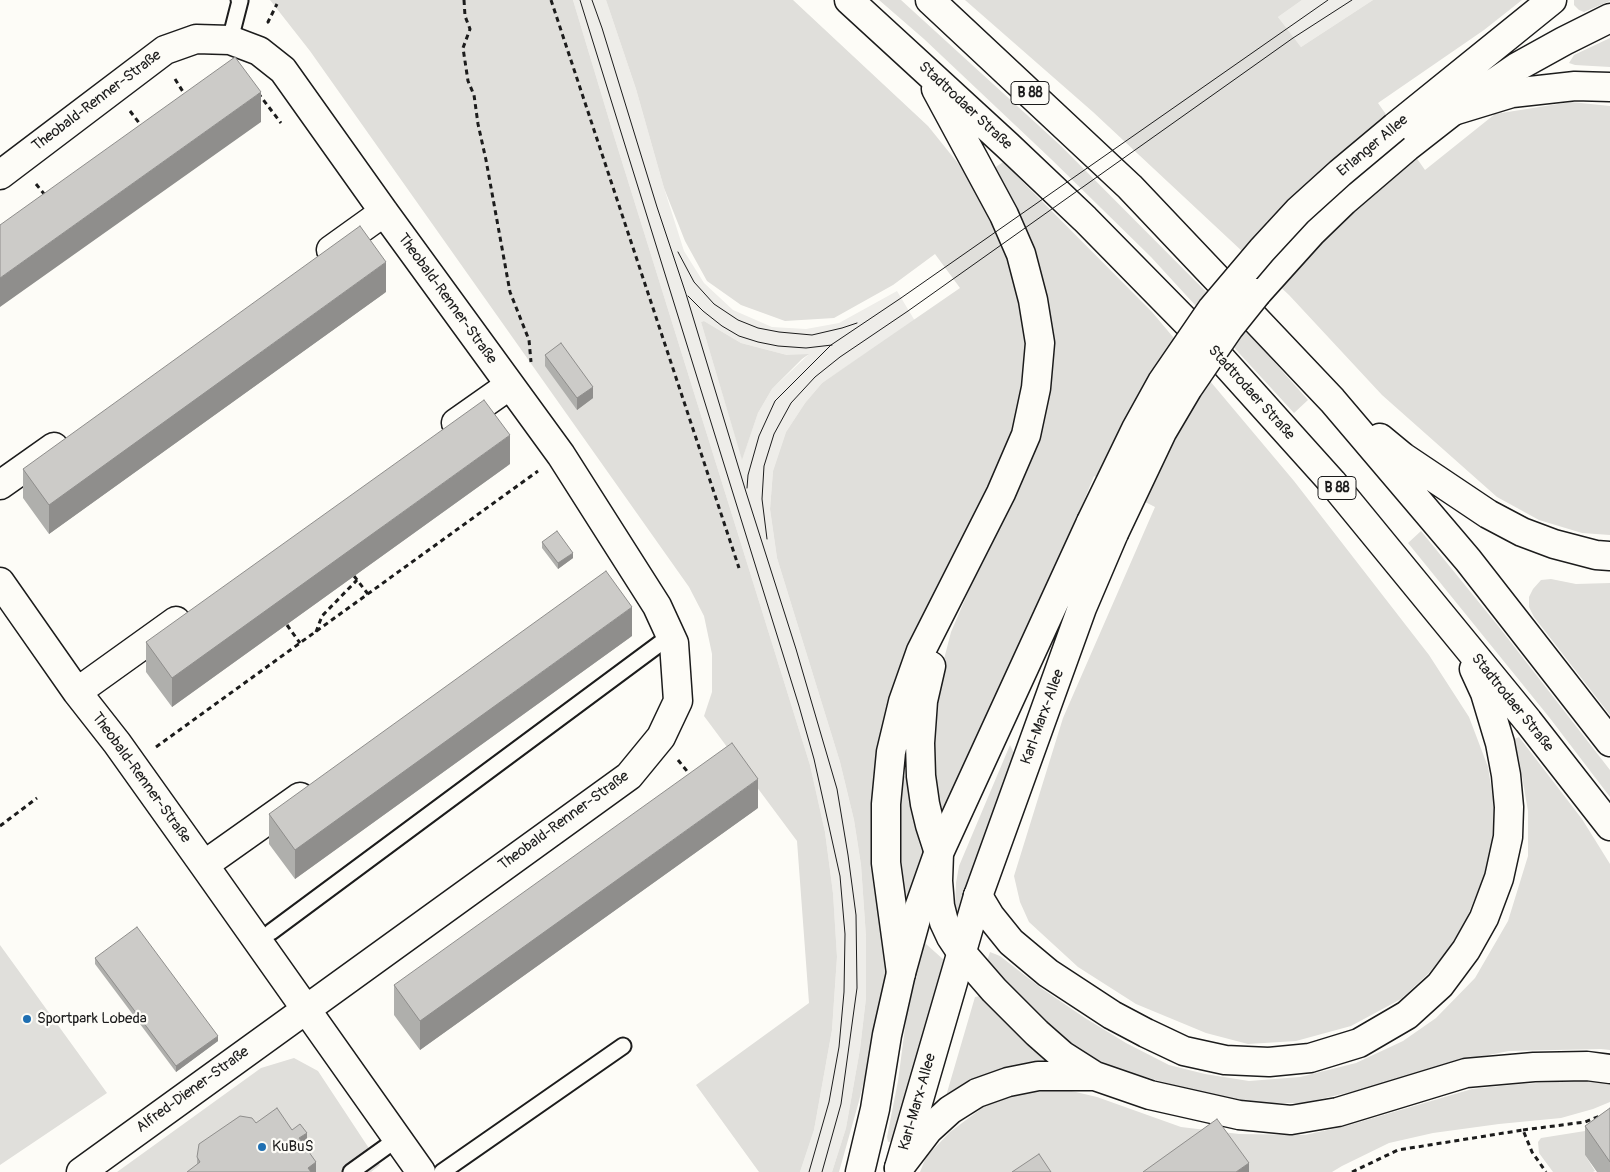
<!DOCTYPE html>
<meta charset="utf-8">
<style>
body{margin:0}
canvas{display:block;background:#fdfcf7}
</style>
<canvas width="1610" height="1172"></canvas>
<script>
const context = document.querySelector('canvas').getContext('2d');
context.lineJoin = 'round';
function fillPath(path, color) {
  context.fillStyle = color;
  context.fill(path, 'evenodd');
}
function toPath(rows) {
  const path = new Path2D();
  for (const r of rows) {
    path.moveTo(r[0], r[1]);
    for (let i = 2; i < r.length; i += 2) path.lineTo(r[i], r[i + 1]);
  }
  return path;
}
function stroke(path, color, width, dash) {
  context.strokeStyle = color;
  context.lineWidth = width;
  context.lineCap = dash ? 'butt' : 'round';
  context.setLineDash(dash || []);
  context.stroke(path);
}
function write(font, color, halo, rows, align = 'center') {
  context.font = font + ' Pangolin,sans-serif';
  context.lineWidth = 4.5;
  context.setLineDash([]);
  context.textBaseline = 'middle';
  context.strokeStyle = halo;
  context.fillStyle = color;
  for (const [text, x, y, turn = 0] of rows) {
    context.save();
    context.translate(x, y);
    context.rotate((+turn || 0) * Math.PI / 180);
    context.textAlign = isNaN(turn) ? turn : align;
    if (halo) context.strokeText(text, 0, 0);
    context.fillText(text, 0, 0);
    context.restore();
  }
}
fillPath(toPath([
 [573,0,606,0,636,89,664,188,684,251,704,283,733,310,772,327,806,329,839,323,897,291,915,321,822,383,805,403,786,432,773,471,770,509,777,558,840,762,854,820,861,865,866,937,866,998,860,1049,846,1128,832,1172,800,1172,814,1130,832,1030,837,957,833,893,825,832,810,765,614,136],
 [704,321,741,343,787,355,808,355,772,389,758,413,742,459,701,322],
 [1302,0,1373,0,1301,47,1278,17]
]), '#eeede9');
fillPath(toPath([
 [270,0,573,0,614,136,810,765,825,832,833,893,837,957,832,1030,814,1130,800,1172,759,1172,696,1085,809,1003,797,841,704,716,712,692,712,654,704,616,689,587,310,51],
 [606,0,793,0,928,126,957,162,984,202,1008,260,1016,282,1025,323,1027,364,1020,401,1010,444,907,664,889,961,886,987,875,1035,859,1101,839,1172,832,1172,846,1128,860,1049,866,998,866,937,861,865,854,820,840,762,777,558,770,509,773,471,786,432,805,403,822,383,960,288,935,254,893,285,834,318,785,321,741,305,707,281,685,241,664,188,636,89],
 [879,0,901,0,1061,146,1259,345,1308,400,1294,413,1151,257,1051,159,924,39],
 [965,0,1302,0,1278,17,1301,47,1373,0,1522,0,1484,30,1378,103,1425,170,1495,114,1571,102,1610,106,1610,535,1582,533,1539,520,1497,497,1382,395,1289,295,1093,112],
 [1574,0,1610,0,1610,1,1584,12,1579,10,1574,5],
 [1610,38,1610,67,1575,65,1569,63,1574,55],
 [1003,162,1152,312,1294,481,1429,655,1469,717,1488,767,1496,818,1488,866,1465,922,1447,951,1428,974,1401,999,1351,1026,1296,1041,1248,1044,1206,1033,1136,1004,1078,967,1029,922,1020,902,1014,876,1063,718,1155,507,1094,476,1050,584,940,823,932,777,933,702,951,632,1040,425,1050,364,1051,316,1031,238,993,169],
 [704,321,741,343,787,355,809,354,802,359,772,389,758,413,742,460,701,322],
 [1421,531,1499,627,1610,770,1610,797,1549,717,1408,543],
 [1551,579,1576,584,1610,583,1610,715,1534,617,1529,607,1529,597,1533,589,1541,580],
 [1519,737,1582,819,1610,864,1610,1050,1601,1049,1509,1051,1468,1059,1384,1084,1304,1103,1252,1103,1195,1091,1117,1069,1077,1050,1020,1001,987,961,990,952,1000,956,1041,988,1085,1018,1126,1043,1169,1065,1205,1074,1249,1081,1300,1077,1356,1063,1403,1041,1436,1018,1475,978,1508,921,1528,856,1528,811,1519,759,1510,741],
 [1010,745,1014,753,972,880,958,917,955,908,956,883,959,866],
 [901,775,907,777,912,811,920,846,925,858,908,909,900,906,894,834],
 [925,943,945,961,946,970,893,1141,888,1142,887,1137,898,1081,908,1005,921,945],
 [0,945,107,1093,0,1165],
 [980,996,1028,1045,1055,1065,946,1096,975,997],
 [294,1058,318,1071,380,1165,371,1172,117,1172,261,1068],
 [1593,1080,1610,1082,1610,1102,1593,1109,1561,1118,1499,1124,1433,1133,1389,1143,1342,1166,1332,1172,920,1172,926,1157,950,1132,986,1105,1022,1093,1063,1089,1097,1097,1181,1127,1239,1134,1305,1135,1346,1126,1472,1089,1520,1084],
 [1585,1131,1585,1155,1595,1171,1593,1172,1553,1172,1539,1153,1538,1142,1541,1138]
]), '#e0dfdb');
const service = toPath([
 [230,40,240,1,239,0],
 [271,932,670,636],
 [351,1172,397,1139],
 [442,1172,623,1046]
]);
const minor = toPath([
 [0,175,165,50,196,39,230,40,259,51,283,70,384,212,561,455,657,606,674,643,678,701,661,737,629,776,81,1172],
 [331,250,384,212],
 [456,423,510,385],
 [0,485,54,447],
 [0,582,77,692,117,743,204,865,421,1172],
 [77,692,176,621],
 [204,865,300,797],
 [899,1168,978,896],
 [860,1172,875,1109,887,1035,901,973,919,908,937,857]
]);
const secondary = toPath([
 [1395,127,1552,0],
 [1257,293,1312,232,1344,201,1407,147,1453,111,1517,67,1564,41,1610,18],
 [978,896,1082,608,1114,533],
 [961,952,951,937,944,922,940,906,938,881,939,853,1091,522]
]);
const primary = toPath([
 [849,0,1007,145,1085,219,1206,342,1332,482,1528,721,1610,826],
 [930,0,1130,187,1332,400,1468,560,1610,742],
 [1453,111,1512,93,1575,86,1610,87],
 [1380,438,1403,457,1488,514,1522,532,1554,544,1596,555,1610,556],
 [931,666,923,701,920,743,921,776,925,804,930,825,939,853],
 [978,896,990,916,1011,942,1048,973,1112,1015,1146,1033,1184,1051,1225,1060,1269,1062,1310,1058,1359,1043,1407,1015,1440,985,1466,950,1484,918,1499,878,1508,837,1509,807,1506,775,1500,743,1485,693,1474,669],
 [961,952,994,990,1037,1033,1062,1055,1095,1076,1150,1095,1239,1115,1291,1120,1338,1112,1466,1073,1534,1067,1587,1066,1610,1069],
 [901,973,886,863,886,804,891,752,903,702,921,651,1001,493,1026,435,1036,388,1040,343,1033,300,1021,254,1004,215,936,89],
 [899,1168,928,1130,950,1110,977,1093,1008,1082,1038,1076,1095,1076]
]);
stroke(service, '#1c1c1c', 19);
stroke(minor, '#1c1c1c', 31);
stroke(secondary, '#1c1c1c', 31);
stroke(primary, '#1c1c1c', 31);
stroke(toPath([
 [464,0,465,16,470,29,463,48,468,81,474,95,478,124,486,160,510,292,529,340,531,362],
 [551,0,739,568],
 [269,23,268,22,277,4],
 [175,79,185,95],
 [258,93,281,123],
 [130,111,143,128],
 [36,184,45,195],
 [354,576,368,594],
 [287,625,300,643],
 [316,632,322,616,357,580],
 [156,747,538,471],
 [678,760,691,776],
 [0,826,37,798],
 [1523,1130,1585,1122,1600,1116],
 [1352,1172,1398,1150,1523,1130,1532,1152,1546,1172]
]), '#1c1c1c', 3, [5, 4]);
stroke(service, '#fdfcf7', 15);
stroke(minor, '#fdfcf7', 28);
stroke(secondary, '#fdfcf7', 28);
stroke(primary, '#fdfcf7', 28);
stroke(toPath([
 [580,0,799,706,814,759,840,876,845,934,844,992,839,1047,829,1102,809,1172],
 [592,0,602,28,657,207,686,294,746,492,796,649,837,789,848,855,856,915,857,988,841,1104,822,1172],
 [678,252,694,282,714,304,738,320,758,328,779,332,812,335,842,328,857,323],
 [688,296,703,311,722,326,739,336,758,342,778,346,806,348,832,345],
 [747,488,748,475,759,436,775,401,831,345,901,298,1328,0],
 [767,539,762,499,764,466,774,434,791,403,815,377,840,357,908,311,1293,38,1352,0]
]), '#1c1c1c', 1);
const secondaryBridge = toPath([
 [1091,522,1136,429,1162,382,1212,309,1262,250,1298,211,1340,173,1395,127],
 [1114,533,1162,432,1188,388,1229,328,1257,293]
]);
stroke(secondaryBridge, '#1c1c1c', 31, []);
stroke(secondaryBridge, '#fdfcf7', 28);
fillPath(toPath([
 [386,292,49,534,23,498,23,469],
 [545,355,593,398,577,410,545,366],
 [510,464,172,707,146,672,146,642],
 [542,542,573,558,558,569,542,548],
 [632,636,295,879,269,844,269,814],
 [758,808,420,1050,394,1015,394,985],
 [95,958,218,1041,176,1072,95,964],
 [1610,1108,1610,1172,1597,1172,1585,1155,1585,1126],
 [256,1123,307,1149,316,1172,197,1164,197,1157]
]), '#afafac');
fillPath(toPath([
 [261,92,261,122,0,307,0,278],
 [386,262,386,292,49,534,49,505],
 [593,387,593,398,577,410,577,398],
 [510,435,510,464,172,707,172,678],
 [573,553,573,558,558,569,558,563],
 [632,607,632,636,295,879,295,850],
 [758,779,758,808,420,1050,420,1021],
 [218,1036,218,1041,176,1072,176,1066],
 [307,1133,307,1149,299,1138],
 [316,1162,316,1172,308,1172,308,1168],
 [1249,1163,1249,1172,1236,1172]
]), '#8f8e8c');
const building = toPath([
 [235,57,261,92,0,278,0,225,235,57],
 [360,226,386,262,49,505,23,469,360,226],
 [561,343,593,387,577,398,545,355,561,343],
 [484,400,510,435,172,678,146,642,484,400],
 [557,531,573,553,558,563,542,542,557,531],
 [606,571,632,607,295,850,269,814,606,571],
 [732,743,758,779,420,1021,394,985,732,743],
 [137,927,218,1036,176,1066,95,958,137,927],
 [277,1108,292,1130,300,1124,307,1133,299,1138,316,1162,308,1168,311,1172,187,1172,200,1162,197,1157,199,1144,240,1116,252,1118,256,1123,277,1108],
 [1610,1108,1610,1162,1585,1126,1610,1108],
 [1217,1119,1249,1163,1236,1172,1143,1172,1217,1119],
 [1039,1154,1051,1172,1012,1172,1039,1154]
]);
fillPath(building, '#cccbc8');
stroke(building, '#8f8e8c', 1);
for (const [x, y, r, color] of [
 [27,1019,5,"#1f6fb2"],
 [262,1147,5,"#1f6fb2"]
]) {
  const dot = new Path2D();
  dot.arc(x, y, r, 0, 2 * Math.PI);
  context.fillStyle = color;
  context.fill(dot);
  stroke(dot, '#fdfcf7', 2);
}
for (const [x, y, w] of [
 [1030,93,38],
 [1337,488,38]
]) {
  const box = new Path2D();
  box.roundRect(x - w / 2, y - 11.5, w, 23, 4);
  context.fillStyle = '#fdfcf7';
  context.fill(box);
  stroke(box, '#1c1c1c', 1);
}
write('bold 14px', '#1c1c1c', null, [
 ["B 88",1030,93],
 ["B 88",1337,488]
]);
write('15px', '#1c1c1c', '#fdfcf7', [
 ["Theobald-Renner-Straße",97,101,-37],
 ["Stadtrodaer Straße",965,106,43],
 ["Erlanger Allee",1373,146,-40],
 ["Theobald-Renner-Straße",447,299,54],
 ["Stadtrodaer Straße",1251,393,48],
 ["Stadtrodaer Straße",1512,703,51],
 ["Karl-Marx-Allee",1043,717,-70],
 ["Theobald-Renner-Straße",141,778,54],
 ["Theobald-Renner-Straße",564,821,-36],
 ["Alfred-Diener-Straße",193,1090,-36],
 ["Karl-Marx-Allee",918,1102,-74]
]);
write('15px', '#1c1c1c', '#fdfcf7', [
 ["Sportpark Lobeda",37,1019],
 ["KuBuS",272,1147]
], 'left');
</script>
